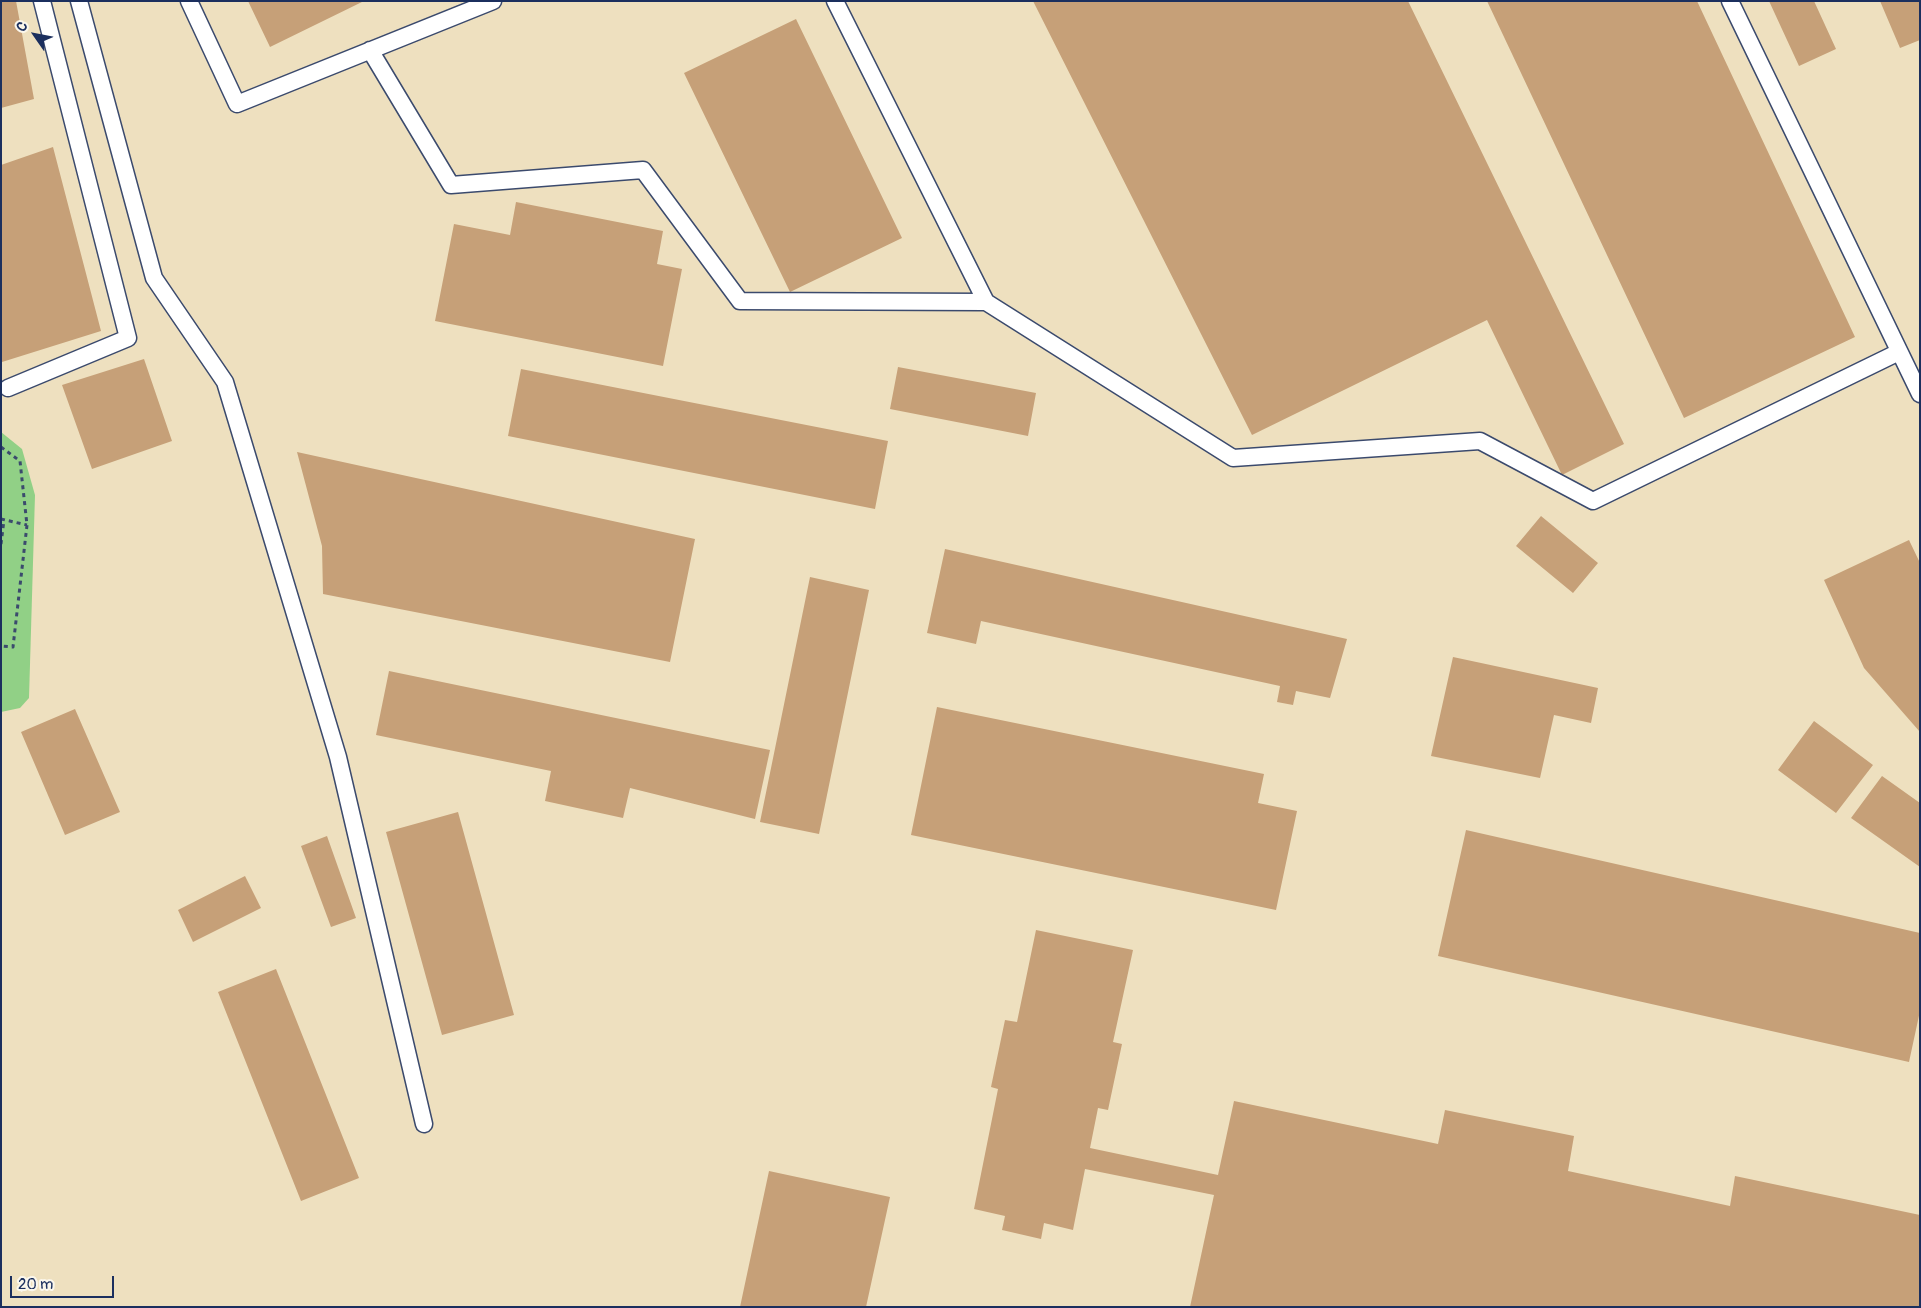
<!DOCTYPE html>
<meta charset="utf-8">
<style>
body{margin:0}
#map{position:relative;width:1921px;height:1308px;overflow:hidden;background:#eee0bf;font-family:Pangolin,sans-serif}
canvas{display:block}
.frame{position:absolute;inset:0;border:2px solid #1b2f5e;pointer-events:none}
.north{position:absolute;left:10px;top:10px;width:50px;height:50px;-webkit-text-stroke:4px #fbf7ec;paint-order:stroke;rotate:303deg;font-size:14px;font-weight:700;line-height:20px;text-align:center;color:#1b2f5e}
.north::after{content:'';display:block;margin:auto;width:18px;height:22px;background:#1b2f5e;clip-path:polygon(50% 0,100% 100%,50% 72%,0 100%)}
.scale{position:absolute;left:10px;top:1276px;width:104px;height:22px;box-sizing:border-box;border:2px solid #1b2f5e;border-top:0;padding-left:6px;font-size:15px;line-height:18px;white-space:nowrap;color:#1b2f5e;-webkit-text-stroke:4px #fbf7ec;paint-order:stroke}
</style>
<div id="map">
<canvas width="1921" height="1308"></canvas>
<div class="frame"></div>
<div class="north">С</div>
<div class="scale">20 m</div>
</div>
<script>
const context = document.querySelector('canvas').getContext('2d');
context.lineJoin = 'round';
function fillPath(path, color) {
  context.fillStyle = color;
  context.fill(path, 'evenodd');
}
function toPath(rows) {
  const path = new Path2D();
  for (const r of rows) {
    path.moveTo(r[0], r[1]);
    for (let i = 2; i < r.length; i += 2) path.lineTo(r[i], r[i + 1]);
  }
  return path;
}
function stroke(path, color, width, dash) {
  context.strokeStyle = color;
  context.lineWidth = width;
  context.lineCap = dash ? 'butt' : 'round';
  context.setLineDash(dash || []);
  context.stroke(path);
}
fillPath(toPath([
 [1,432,22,449,35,495,29,698,20,708,1,712]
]), '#91d086');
fillPath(toPath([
 [1,1,16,1,34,99,1,108],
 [248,1,364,1,270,47],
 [1033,1,1408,1,1624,444,1562,475,1487,320,1252,435],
 [1487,1,1697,1,1855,337,1684,418],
 [1769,1,1814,1,1836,49,1799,66],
 [1880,1,1920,1,1920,40,1900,48],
 [796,19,902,238,790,292,684,73],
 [53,147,101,331,2,362,1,165],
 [516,202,663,231,657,264,682,269,663,366,435,321,454,224,510,235],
 [144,359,172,441,92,469,62,385],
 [898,367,1036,393,1028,436,890,409],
 [521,369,888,441,875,509,508,436],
 [297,452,695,539,670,662,323,594,322,546],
 [1541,516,1598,563,1573,593,1516,546],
 [1909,540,1920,563,1920,732,1864,668,1824,580],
 [945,549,1347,639,1330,698,1296,691,1293,705,1277,702,1280,686,981,621,976,644,927,633],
 [810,577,869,590,819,834,760,822],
 [1453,657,1598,688,1591,723,1554,715,1540,778,1431,756],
 [389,671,770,750,755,819,630,788,623,818,545,801,551,771,376,735],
 [937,707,1264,774,1258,803,1297,811,1276,910,911,835],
 [75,709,120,812,65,835,21,732],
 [1814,721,1873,765,1836,813,1778,770],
 [1882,776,1920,803,1920,867,1851,818],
 [458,812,514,1015,442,1035,386,832],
 [1466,830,1920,933,1920,1011,1909,1062,1438,956],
 [327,836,356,918,331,927,301,846],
 [245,876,261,908,193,942,178,910],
 [1036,930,1133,950,1113,1042,1122,1044,1108,1110,1098,1108,1090,1148,1218,1175,1234,1101,1438,1144,1445,1110,1574,1136,1568,1171,1730,1206,1735,1176,1920,1215,1920,1307,1190,1307,1214,1195,1085,1169,1073,1230,1044,1223,1041,1239,1002,1230,1005,1216,974,1209,998,1089,991,1087,1005,1020,1017,1022],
 [276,969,359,1178,301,1201,218,992],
 [769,1171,890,1197,866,1307,740,1307]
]), '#c6a078');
const lane = toPath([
 [79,1,154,278,225,382,338,757,424,1124],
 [189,1,237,104,493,1],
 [835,1,986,302,1233,458,1480,441,1593,501,1899,352],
 [1730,1,1920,394],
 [370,50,451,185,643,170,740,301,986,302],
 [8,388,128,338,42,1]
]);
stroke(lane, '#3b4a6d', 19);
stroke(toPath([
 [1,447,20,461,27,525,13,647,1,646],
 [1,519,27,525],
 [1,544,4,520]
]), '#3b4a6d', 3, [4, 4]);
stroke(lane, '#fff', 16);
</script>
